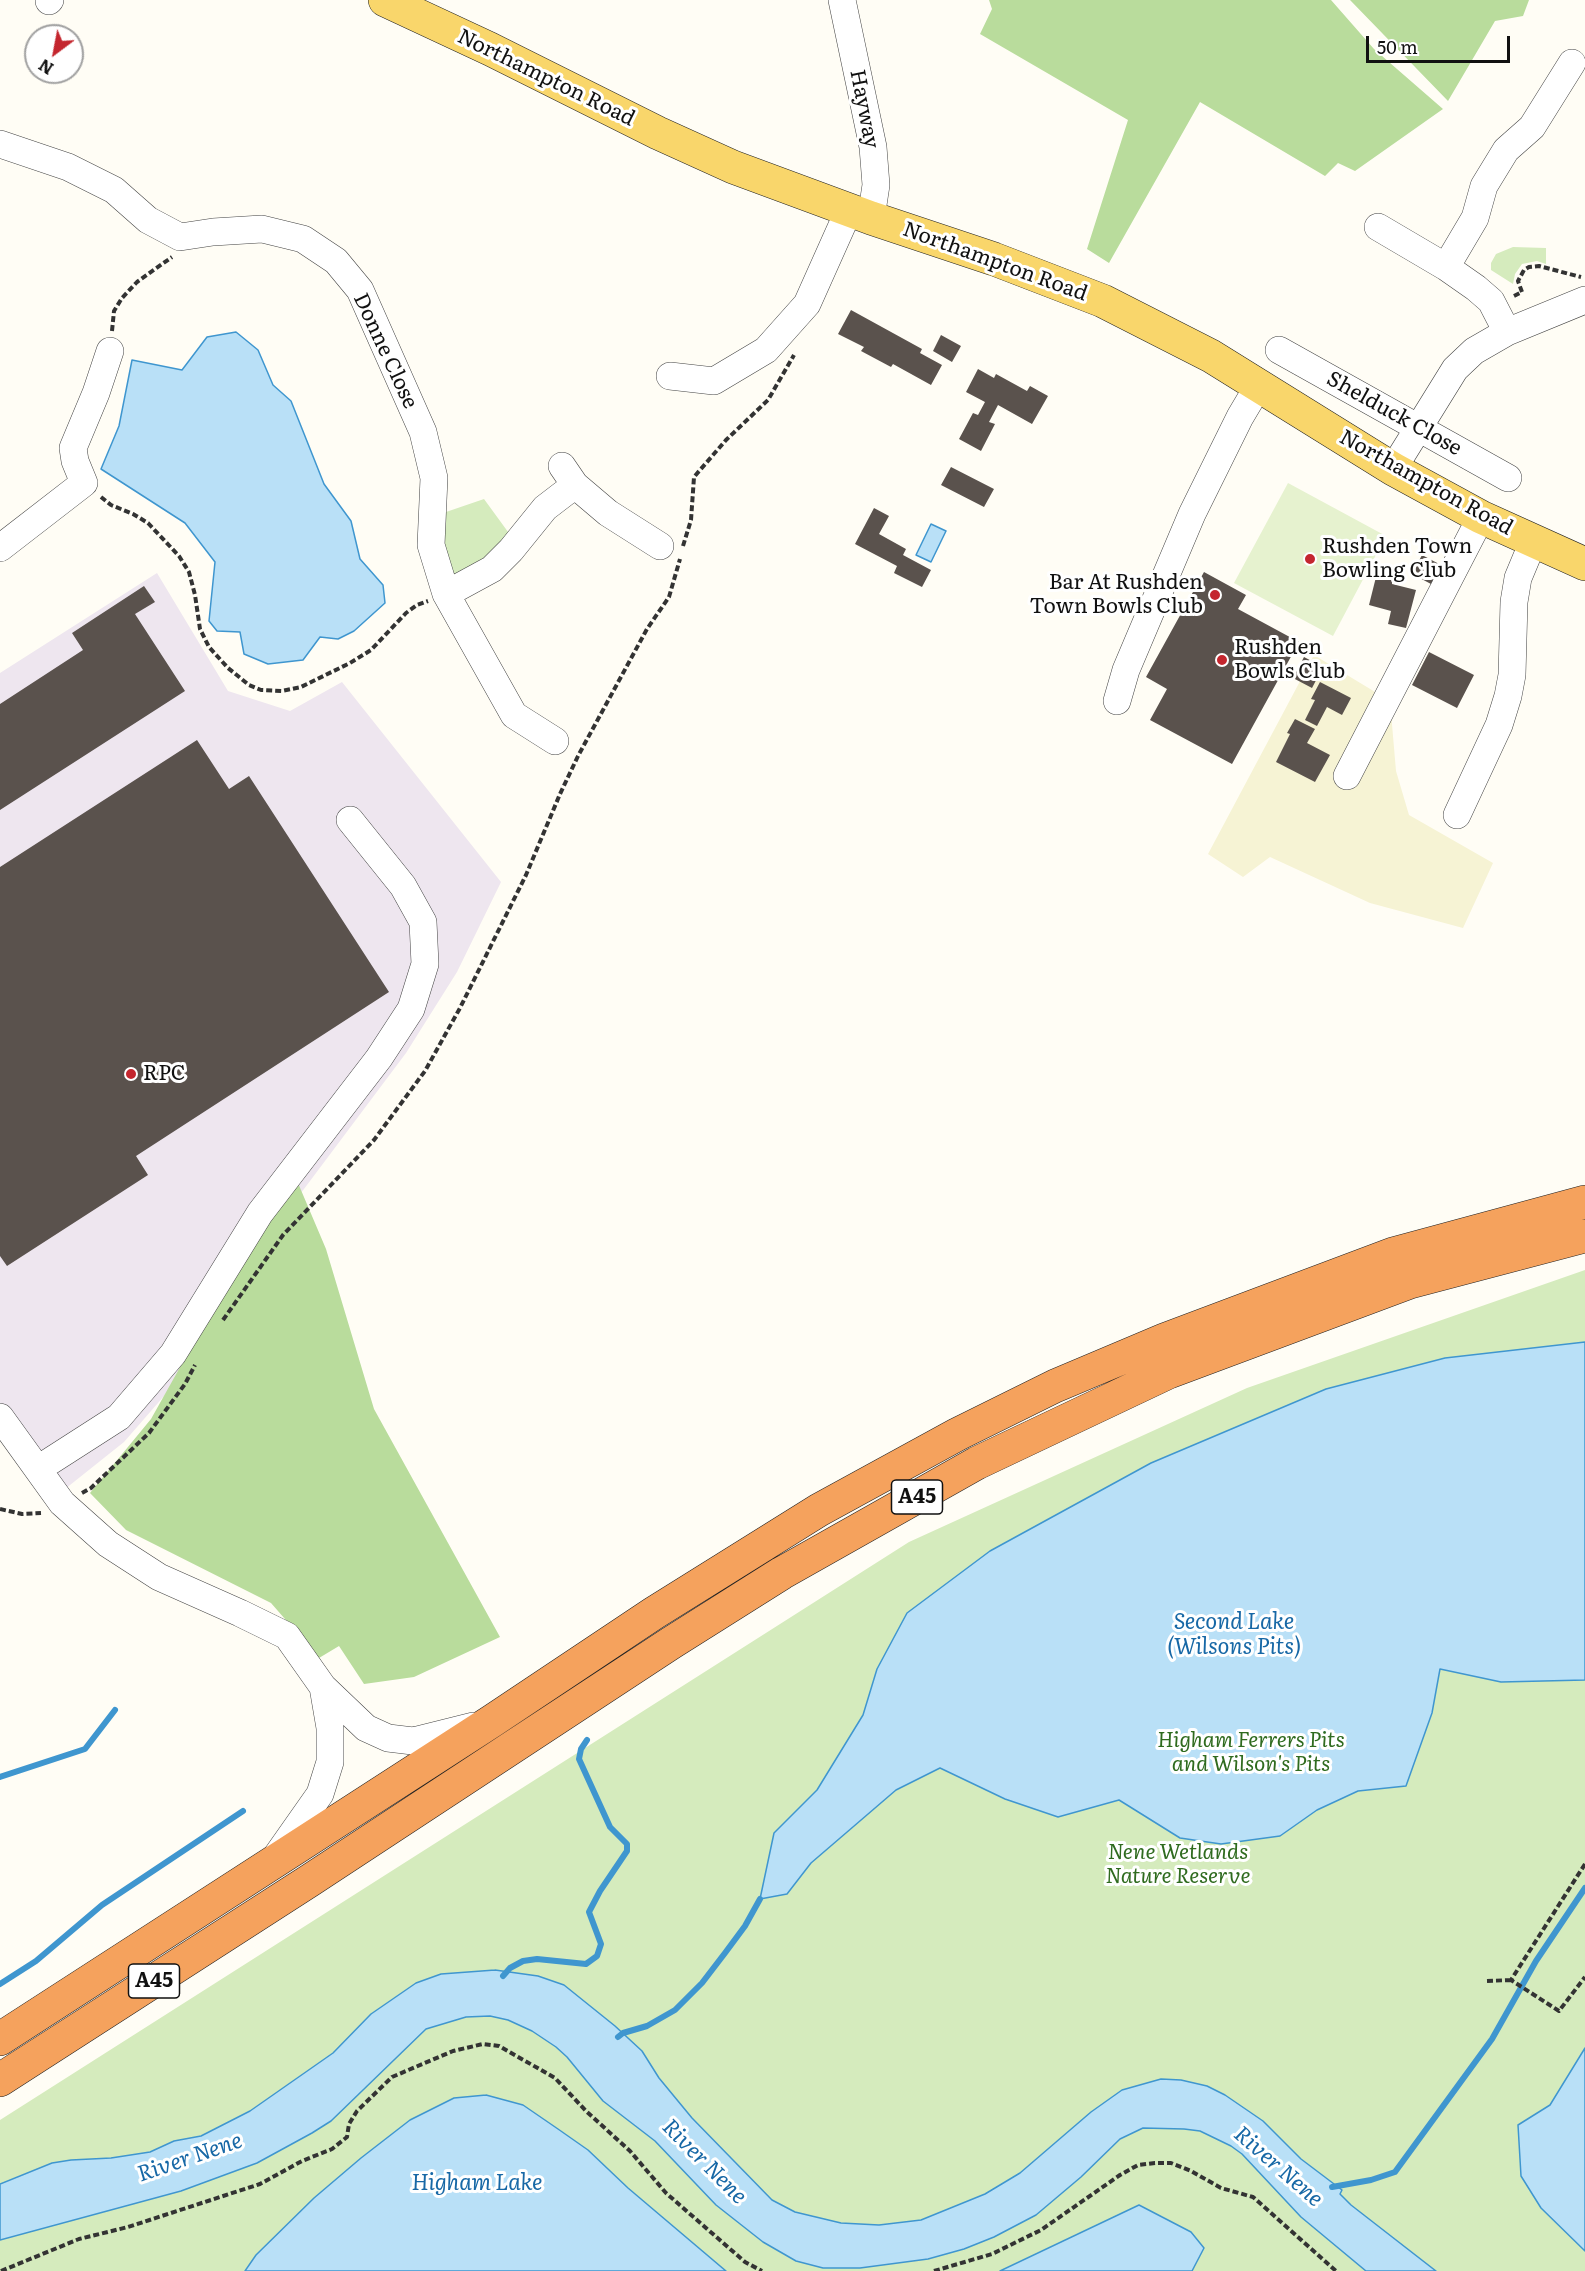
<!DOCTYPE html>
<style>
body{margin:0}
#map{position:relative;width:1585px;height:2271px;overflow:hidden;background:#fffdf5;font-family:Literata,serif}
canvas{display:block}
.north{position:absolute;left:24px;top:24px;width:60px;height:60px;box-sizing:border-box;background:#fff;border:2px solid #a0a0a0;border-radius:50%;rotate:212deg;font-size:16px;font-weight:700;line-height:24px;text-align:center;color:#111}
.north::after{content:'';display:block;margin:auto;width:21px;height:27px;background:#c4262e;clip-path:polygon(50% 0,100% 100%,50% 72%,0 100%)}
.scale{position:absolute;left:1366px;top:36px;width:144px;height:27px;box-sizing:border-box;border:3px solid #111;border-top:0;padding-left:8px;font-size:18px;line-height:21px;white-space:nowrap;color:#111;-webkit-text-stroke:4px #fff;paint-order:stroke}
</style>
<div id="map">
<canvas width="1585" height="2271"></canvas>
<div class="north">N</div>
<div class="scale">50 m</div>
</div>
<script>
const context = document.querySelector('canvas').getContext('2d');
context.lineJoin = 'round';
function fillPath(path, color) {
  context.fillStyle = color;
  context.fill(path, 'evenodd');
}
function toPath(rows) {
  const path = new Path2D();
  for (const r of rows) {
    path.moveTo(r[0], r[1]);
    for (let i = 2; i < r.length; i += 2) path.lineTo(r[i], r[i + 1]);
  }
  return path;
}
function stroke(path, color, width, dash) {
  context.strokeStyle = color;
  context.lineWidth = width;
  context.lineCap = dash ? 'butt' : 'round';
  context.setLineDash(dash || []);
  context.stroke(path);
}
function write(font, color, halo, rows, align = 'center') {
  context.font = font + ' Literata,serif';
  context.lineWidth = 6;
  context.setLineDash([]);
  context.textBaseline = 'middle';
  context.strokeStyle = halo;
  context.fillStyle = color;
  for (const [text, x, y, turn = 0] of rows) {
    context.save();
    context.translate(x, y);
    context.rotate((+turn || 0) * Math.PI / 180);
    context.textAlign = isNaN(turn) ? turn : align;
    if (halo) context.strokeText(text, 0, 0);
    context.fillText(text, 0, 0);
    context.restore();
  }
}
fillPath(toPath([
 [157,573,228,691,290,711,342,682,501,882,457,972,406,1053,304,1189,240,1267,171,1388,124,1442,50,1501,0,1438,0,673]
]), '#eee6ef');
fillPath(toPath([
 [1314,655,1390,701,1396,771,1409,815,1493,863,1463,928,1370,903,1270,857,1243,877,1208,854]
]), '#f6f3d4');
fillPath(toPath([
 [1513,247,1546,248,1546,264,1537,261,1522,264,1515,274,1513,284,1491,270,1491,263,1496,254],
 [484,499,511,536,489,557,451,576,440,564,446,512],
 [1585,1270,1585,2271,0,2271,0,2120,909,1542,1247,1388]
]), '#d5ebbd');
fillPath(toPath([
 [989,0,1331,0,1374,49,1443,109,1355,171,1338,163,1325,176,1200,102,1109,263,1087,249,1128,120,980,34,992,9],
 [1350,0,1529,0,1523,16,1495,21,1448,101],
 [298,1183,326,1249,374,1409,500,1637,414,1677,364,1684,339,1646,319,1658,271,1603,126,1530,90,1493,151,1419,244,1253]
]), '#b9dc9c');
fillPath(toPath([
 [1288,483,1386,536,1333,636,1234,583]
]), '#e6f2cf');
const water = toPath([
 [236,332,258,350,273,385,291,401,324,484,351,521,360,559,383,585,385,603,354,631,338,639,320,637,303,660,268,664,244,654,240,632,217,631,209,621,215,562,185,523,101,469,119,426,132,360,182,370,207,337,236,332],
 [931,524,946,531,931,562,916,555,931,524],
 [1585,1342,1585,1680,1501,1682,1440,1669,1432,1713,1406,1786,1358,1791,1317,1810,1280,1836,1221,1844,1180,1838,1119,1800,1058,1817,1005,1799,940,1768,896,1790,811,1863,787,1894,760,1899,774,1833,817,1790,863,1715,877,1669,907,1613,990,1551,1151,1463,1326,1389,1445,1358,1585,1342],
 [495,1970,538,1976,564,1985,615,2026,642,2051,659,2078,692,2118,772,2200,795,2212,841,2223,879,2225,921,2220,985,2194,1020,2173,1091,2112,1122,2090,1161,2079,1181,2080,1207,2086,1225,2095,1263,2121,1301,2159,1342,2190,1340,2194,1351,2205,1436,2271,1366,2271,1301,2217,1242,2154,1231,2146,1200,2131,1184,2129,1143,2128,1120,2139,1081,2177,1036,2215,994,2237,964,2249,928,2259,860,2268,823,2268,796,2261,763,2242,716,2205,655,2141,603,2101,567,2057,556,2047,532,2031,508,2020,490,2016,466,2017,426,2029,331,2121,312,2133,257,2163,181,2191,0,2240,0,2184,52,2163,71,2160,111,2158,150,2152,174,2141,201,2136,250,2111,333,2053,371,2014,416,1983,441,1974,495,1970],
 [1585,2048,1585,2251,1541,2208,1521,2176,1518,2125,1550,2105,1585,2048],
 [486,2095,523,2105,558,2129,588,2150,628,2188,726,2271,245,2271,256,2255,314,2198,361,2158,410,2120,454,2098,486,2095],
 [1139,2205,1191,2232,1204,2248,1192,2271,1000,2271,1139,2205]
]);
fillPath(water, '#b9e0f7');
stroke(water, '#3f96cf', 1.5);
stroke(toPath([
 [0,1777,85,1749,115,1710],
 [503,1976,510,1968,523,1961,537,1959,586,1964,597,1956,601,1944,589,1912,600,1891,627,1851,627,1844,610,1827,579,1759,581,1749,587,1740],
 [0,1984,36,1961,102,1905,243,1811],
 [618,2037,623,2033,647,2026,675,2010,702,1983,725,1953,745,1926,760,1899],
 [1332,2187,1371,2180,1395,2172,1492,2039,1536,1961,1585,1888]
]), '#3f96cf', 6);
fillPath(toPath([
 [851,310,922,349,920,353,942,365,931,385,893,364,891,367,861,351,864,347,838,334],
 [941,335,961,346,952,362,933,351],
 [978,369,994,378,996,374,1027,391,1030,386,1048,396,1032,424,998,405,989,422,995,424,981,451,959,439,973,413,978,415,985,402,966,392],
 [951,467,994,489,984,507,941,485],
 [874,508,889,516,879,534,906,549,903,555,931,570,922,587,894,573,897,566,855,544],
 [1422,555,1441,565,1431,584,1412,574],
 [1382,571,1390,573,1392,577,1392,584,1416,590,1406,628,1388,624,1391,611,1369,605,1376,577],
 [1204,572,1246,595,1238,609,1299,642,1232,764,1150,720,1167,689,1146,677],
 [144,586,155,602,135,614,185,691,0,810,0,704,83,650,72,633],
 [1429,652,1474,675,1457,708,1412,685],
 [1304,657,1323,667,1312,688,1293,678],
 [1320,682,1351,698,1342,715,1327,707,1317,726,1305,720,1315,700,1311,699],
 [1295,719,1315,729,1307,743,1330,755,1315,782,1276,762,1290,734,1287,733],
 [197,740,229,789,249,776,389,992,136,1156,148,1175,7,1266,0,1256,0,867]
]), '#5a524d');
const minor = toPath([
 [842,0,873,147,876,185,871,218],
 [49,1,50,0],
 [0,144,68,167,114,190,148,220,180,237,213,232,262,229,303,239,336,261,360,290,423,432,434,478,431,545,446,594,514,715,555,741],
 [1378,227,1446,267,1476,288,1491,301,1507,332],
 [1446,267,1475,218,1484,186,1506,150,1532,127,1572,63],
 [1279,350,1508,478],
 [670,376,714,381,766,350,807,304,849,210],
 [562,466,575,485,608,513,660,546],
 [1393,469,1455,369,1474,351,1507,332,1585,300],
 [0,548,84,483,75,461,73,448,96,393,110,351],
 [446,594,492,569,511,550,545,508,575,485],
 [1117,701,1126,670,1192,514,1240,417,1259,385],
 [1347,776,1481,517],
 [1457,815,1499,725,1508,696,1512,675,1514,602,1518,578,1533,542],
 [0,1417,62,1503,108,1544,159,1577,240,1613,287,1636,323,1687,366,1728,388,1738,413,1741,473,1726],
 [38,1469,119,1417,173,1354,260,1213,379,1058,411,1009,425,964,423,922,403,886,350,820],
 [275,1858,320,1794,330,1762,330,1728,323,1687]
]);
const major = toPath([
 [385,0,490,49,658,133,733,167,871,218,994,259,1103,301,1211,356,1393,469,1481,517,1585,564]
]);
const highway = toPath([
 [0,2039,492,1721,654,1613,819,1510,958,1434,1055,1386,1164,1340,1393,1254,1585,1202],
 [0,2080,309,1881,671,1643,782,1573,977,1463,1169,1372,1410,1282,1585,1236]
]);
stroke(minor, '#444', 28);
stroke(major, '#222', 34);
stroke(highway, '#222', 34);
stroke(toPath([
 [1514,296,1522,292,1518,281,1524,270,1529,267,1539,266,1581,277],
 [112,331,114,311,122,298,137,282,172,257],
 [101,497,111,505,133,514,148,523,179,556,189,572,195,595,200,629,209,647,228,668,249,685,261,690,282,691,301,687,350,663,371,650,406,613,417,605,428,601],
 [683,546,691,520,694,477,726,440,768,400,794,355],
 [223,1320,283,1235,374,1140,425,1071,460,1008,526,875,560,794,578,756,647,629,669,597,680,559],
 [82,1493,91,1488,149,1433,185,1384,195,1365],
 [0,1509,22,1514,41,1513],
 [1585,1864,1511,1980,1559,2011,1585,1977],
 [1487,1981,1511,1980],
 [1,2271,79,2239,128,2227,260,2184,302,2161,332,2149,347,2137,349,2124,357,2111,392,2077,453,2051,483,2044,499,2046,555,2078,586,2111,630,2151,666,2193,745,2262,762,2271],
 [934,2271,992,2254,1041,2230,1120,2175,1138,2165,1155,2163,1171,2163,1191,2171,1221,2188,1253,2197,1336,2271]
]), '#333', 4, [6, 3]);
stroke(minor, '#fff', 27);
stroke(major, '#f9d66b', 33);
stroke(highway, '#f5a25d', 33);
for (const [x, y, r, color] of [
 [1310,559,6,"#c4262e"],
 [1215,595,6,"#c4262e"],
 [1222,660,6,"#c4262e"],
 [131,1074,6,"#c4262e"]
]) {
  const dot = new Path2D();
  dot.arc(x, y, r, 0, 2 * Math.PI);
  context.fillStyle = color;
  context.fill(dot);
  stroke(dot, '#fff', 2);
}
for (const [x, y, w] of [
 [917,1497,51],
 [154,1981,51]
]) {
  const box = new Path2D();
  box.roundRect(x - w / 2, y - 17, w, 34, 4.5);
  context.fillStyle = '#fff';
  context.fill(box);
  stroke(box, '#111', 1.5);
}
write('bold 20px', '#111', null, [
 ["A45",917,1497],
 ["A45",154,1981]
]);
write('21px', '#111', '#fff', [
 ["Northampton Road",546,78,26],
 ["Hayway",864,109,79],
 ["Northampton Road",995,262,20],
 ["Donne Close",385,351,65],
 ["Shelduck Close",1394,414,29],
 ["Northampton Road",1426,483,29]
]);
write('21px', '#111', '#fff', [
 ["Rushden Town",1322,547],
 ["Bowling Club",1322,571],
 ["Bar At Rushden",1203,583,"right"],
 ["Town Bowls Club",1203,607,"right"],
 ["Rushden",1234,648],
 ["Bowls Club",1234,672],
 ["RPC",143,1074]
], 'left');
write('italic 21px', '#2f6b1f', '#fff', [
 ["Higham Ferrers Pits",1251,1741],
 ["and Wilson's Pits",1251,1765],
 ["Nene Wetlands",1178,1853],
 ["Nature Reserve",1178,1877]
]);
write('italic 22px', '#1768a6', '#fff', [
 ["Second Lake",1234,1623],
 ["(Wilsons Pits)",1234,1648],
 ["River Nene",190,2158,-19],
 ["River Nene",704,2162,45],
 ["River Nene",1278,2167,41],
 ["Higham Lake",477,2184]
]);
</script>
